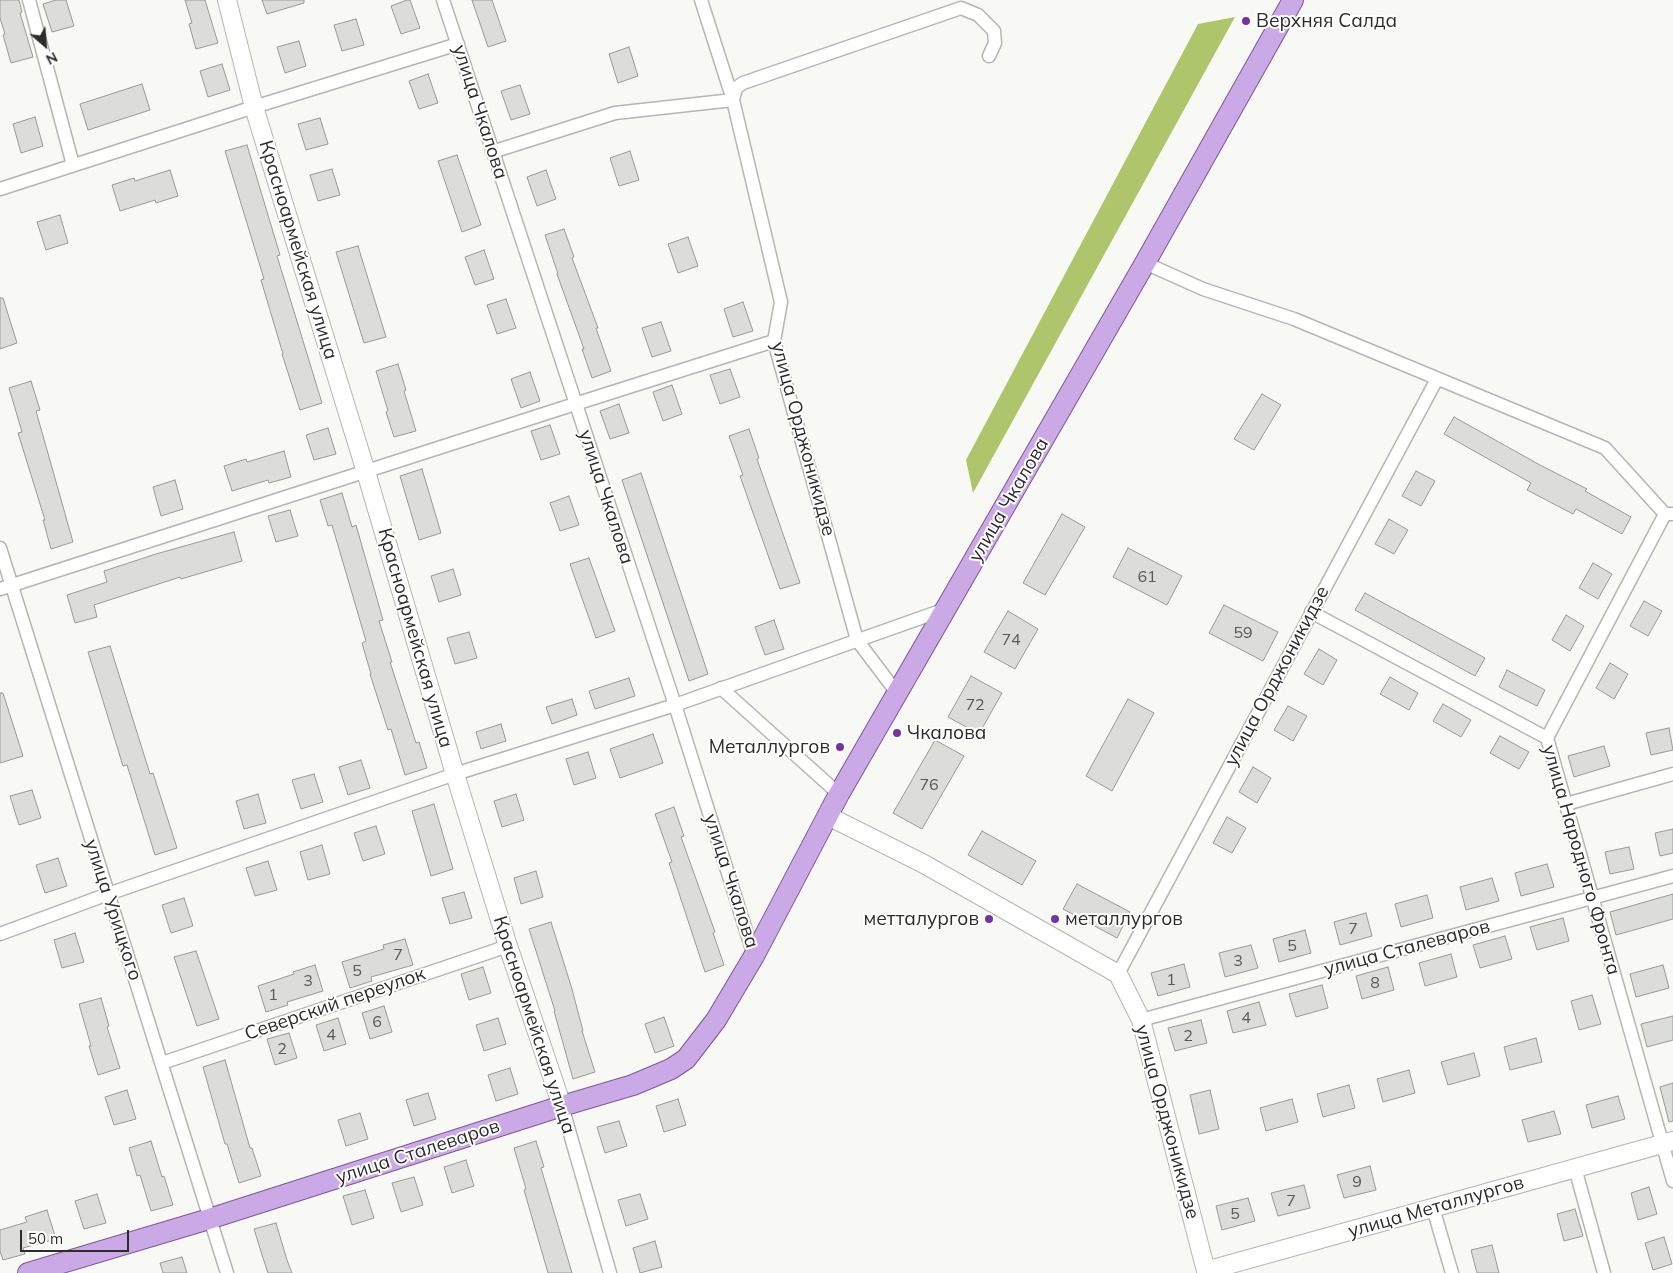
<!DOCTYPE html>
<meta charset="utf-8">
<style>
body{margin:0}
#map{position:relative;width:1673px;height:1273px;overflow:hidden;background:#f8f9f4;font-family:Mulish,sans-serif}
canvas{display:block}
.north{position:absolute;left:20px;top:20px;width:50px;height:50px;-webkit-text-stroke:4px #fff;paint-order:stroke;rotate:153deg;font-size:14px;font-weight:700;line-height:20px;text-align:center;color:#2c2c2b}
.north::after{content:'';display:block;margin:auto;width:18px;height:22px;background:#2c2c2b;clip-path:polygon(50% 0,100% 100%,50% 72%,0 100%)}
.scale{position:absolute;left:20px;top:1230px;width:109px;height:22px;box-sizing:border-box;border:2px solid #2c2c2b;border-top:0;padding-left:6px;font-size:15px;line-height:18px;white-space:nowrap;color:#2c2c2b;-webkit-text-stroke:4px #fff;paint-order:stroke}
</style>
<div id="map">
<canvas width="1673" height="1273"></canvas>
<div class="north">N</div>
<div class="scale">50 m</div>
</div>
<script>
const context = document.querySelector('canvas').getContext('2d');
context.lineJoin = 'round';
function fillPath(path, color) {
  context.fillStyle = color;
  context.fill(path, 'evenodd');
}
function toPath(rows) {
  const path = new Path2D();
  for (const r of rows) {
    path.moveTo(r[0], r[1]);
    for (let i = 2; i < r.length; i += 2) path.lineTo(r[i], r[i + 1]);
  }
  return path;
}
function stroke(path, color, width, dash) {
  context.strokeStyle = color;
  context.lineWidth = width;
  context.lineCap = dash ? 'butt' : 'round';
  context.setLineDash(dash || []);
  context.stroke(path);
}
function write(font, color, halo, rows, align = 'center') {
  context.font = font + ' Mulish,sans-serif';
  context.lineWidth = 4;
  context.setLineDash([]);
  context.textBaseline = 'middle';
  context.strokeStyle = halo;
  context.fillStyle = color;
  for (const [text, x, y, turn = 0] of rows) {
    context.save();
    context.translate(x, y);
    context.rotate((+turn || 0) * Math.PI / 180);
    context.textAlign = isNaN(turn) ? turn : align;
    if (halo) context.strokeText(text, 0, 0);
    context.fillText(text, 0, 0);
    context.restore();
  }
}
fillPath(toPath([
 [1235,17,973,493,966,460,1198,24]
]), '#afc56b');
const building = toPath([
 [0,0,19,0,22,12,20,13,33,57,11,63,3,35,5,34,0,18,0,0],
 [56,0,66,0,74,26,52,32,43,4,56,0],
 [185,0,205,0,218,43,196,49,189,24,192,23,185,0],
 [262,0,304,0,304,3,267,14,262,0],
 [407,0,410,0,420,28,401,34,391,6,407,0],
 [472,0,492,0,506,41,488,47,472,0],
 [356,19,364,45,342,51,334,25,356,19],
 [299,41,306,66,285,73,277,47,299,41],
 [629,47,638,76,618,83,609,54,629,47],
 [222,64,230,90,208,97,200,71,222,64],
 [428,74,438,103,419,109,409,81,428,74],
 [142,84,150,110,88,130,80,104,142,84],
 [520,85,530,114,511,120,501,91,520,85],
 [35,117,43,146,21,153,13,124,35,117],
 [320,118,328,144,306,150,298,124,320,118],
 [247,145,280,255,277,256,322,403,300,410,282,354,283,354,261,280,264,279,225,151,247,145],
 [630,151,639,180,619,186,610,158,630,151],
 [457,155,481,225,462,232,438,161,457,155],
 [332,169,340,195,318,201,310,175,332,169],
 [170,170,178,196,156,203,155,200,120,211,112,185,134,178,135,181,170,170],
 [546,170,556,199,537,206,527,177,546,170],
 [60,215,68,243,46,250,37,222,60,215],
 [564,229,574,257,572,258,598,328,596,328,611,371,592,378,582,349,584,349,557,274,558,274,545,235,564,229],
 [688,237,698,266,678,273,668,244,688,237],
 [358,246,386,337,364,343,336,252,358,246],
 [484,250,494,279,475,285,465,257,484,250],
 [0,298,3,298,17,343,0,349,0,298],
 [506,299,516,328,497,334,487,305,506,299],
 [743,302,753,331,733,337,724,309,743,302],
 [661,322,671,351,652,357,642,328,661,322],
 [398,364,406,390,404,391,416,431,394,437,386,412,388,411,376,371,398,364],
 [730,369,740,397,720,404,710,375,730,369],
 [530,372,540,401,521,408,511,379,530,372],
 [31,381,40,410,36,411,73,542,51,549,43,520,45,520,18,433,22,432,9,388,31,381],
 [672,385,682,414,663,421,653,392,672,385],
 [1262,394,1281,405,1254,450,1234,439,1262,394],
 [619,404,629,433,610,439,600,411,619,404],
 [1454,417,1540,465,1587,489,1585,491,1631,517,1622,534,1576,509,1573,514,1527,490,1531,483,1444,434,1454,417],
 [550,425,560,454,541,460,531,431,550,425],
 [328,428,336,454,314,460,306,435,328,428],
 [749,429,759,458,757,459,800,583,780,589,740,476,743,475,729,436,749,429],
 [284,451,291,477,269,483,268,480,232,491,224,466,246,459,247,462,284,451],
 [422,469,441,533,419,540,400,476,422,469],
 [1416,471,1435,481,1421,506,1402,496,1416,471],
 [641,473,708,674,689,681,622,480,641,473],
 [175,480,183,509,161,516,153,487,175,480],
 [342,493,352,527,356,525,383,620,379,621,392,662,390,662,416,743,419,742,427,768,405,775,391,729,388,730,370,674,371,674,362,643,366,641,332,525,328,526,320,500,342,493],
 [569,496,579,525,560,531,550,503,569,496],
 [290,510,298,536,276,542,268,516,290,510],
 [1062,514,1085,527,1045,595,1023,583,1062,514],
 [1389,519,1408,530,1394,554,1375,544,1389,519],
 [234,532,242,561,181,579,180,577,94,605,97,617,75,623,67,595,107,582,104,571,156,554,234,532],
 [1128,548,1182,576,1167,605,1113,577,1128,548],
 [589,558,615,631,596,638,570,564,589,558],
 [1593,563,1612,574,1598,599,1579,588,1593,563],
 [453,569,461,595,439,602,431,576,453,569],
 [1365,593,1485,658,1475,676,1355,610,1365,593],
 [1644,601,1662,611,1648,636,1630,626,1644,601],
 [1224,605,1278,632,1263,661,1209,633,1224,605],
 [1008,611,1038,629,1015,669,984,652,1008,611],
 [1566,615,1584,626,1570,651,1552,640,1566,615],
 [774,620,784,649,765,655,755,627,774,620],
 [469,632,477,658,455,664,447,638,469,632],
 [110,646,150,774,153,773,177,848,155,855,127,765,123,766,88,652,110,646],
 [1319,649,1337,660,1323,685,1304,674,1319,649],
 [1610,663,1628,674,1614,699,1596,688,1610,663],
 [1507,670,1545,690,1537,706,1499,687,1507,670],
 [971,676,1002,693,979,734,948,717,971,676],
 [1390,677,1418,693,1409,710,1380,694,1390,677],
 [629,678,635,696,595,709,589,691,629,678],
 [0,693,3,693,23,756,0,763,0,693],
 [572,699,577,715,552,724,546,707,572,699],
 [1128,699,1154,713,1112,791,1086,776,1128,699],
 [1443,704,1471,720,1461,737,1433,721,1443,704],
 [1288,706,1307,716,1293,741,1274,730,1288,706],
 [501,724,506,741,481,749,476,732,501,724],
 [1669,728,1673,750,1651,755,1646,733,1669,728],
 [653,734,663,763,620,778,610,749,653,734],
 [1500,736,1529,752,1519,769,1490,753,1500,736],
 [935,740,964,756,922,829,893,813,935,740],
 [1604,746,1610,766,1574,777,1568,756,1604,746],
 [588,752,596,778,574,785,566,759,588,752],
 [361,760,370,788,348,795,339,767,361,760],
 [1253,767,1271,778,1257,803,1239,792,1253,767],
 [314,774,323,802,301,809,292,780,314,774],
 [32,790,41,818,19,825,10,796,32,790],
 [258,794,266,823,244,829,236,801,258,794],
 [516,794,524,820,502,827,494,801,516,794],
 [434,804,453,869,431,876,412,811,434,804],
 [674,807,684,836,681,837,715,932,713,933,724,965,705,972,669,863,672,862,655,814,674,807],
 [1227,817,1246,828,1232,853,1213,843,1227,817],
 [376,826,385,854,363,861,354,833,376,826],
 [1673,829,1673,853,1660,856,1655,833,1673,829],
 [982,831,1036,861,1022,885,968,855,982,831],
 [322,845,330,874,308,880,300,852,322,845],
 [1629,847,1634,869,1610,874,1605,852,1629,847],
 [58,858,67,886,45,893,36,865,58,858],
 [268,861,277,890,255,896,246,868,268,861],
 [1547,864,1554,887,1521,896,1515,873,1547,864],
 [536,871,543,897,521,904,514,878,536,871],
 [1492,878,1499,901,1466,910,1460,887,1492,878],
 [1077,884,1130,912,1117,938,1063,909,1077,884],
 [464,892,472,918,450,924,442,898,464,892],
 [1673,894,1673,919,1616,935,1610,912,1673,894],
 [1427,895,1433,918,1401,927,1395,904,1427,895],
 [184,898,193,926,171,933,162,905,184,898],
 [1366,913,1372,936,1340,945,1334,922,1366,913],
 [1563,918,1569,941,1537,950,1530,927,1563,918],
 [551,922,572,989,583,1031,582,1031,595,1072,573,1079,554,1011,555,1011,529,929,551,922],
 [1305,930,1311,953,1279,962,1273,939,1305,930],
 [75,933,84,962,62,968,54,940,75,933],
 [1505,936,1512,959,1480,968,1473,945,1505,936],
 [405,939,413,965,371,977,372,981,350,988,342,962,384,949,383,945,405,939],
 [1251,945,1258,968,1225,977,1219,953,1251,945],
 [196,951,219,1019,197,1026,174,957,196,951],
 [1451,954,1457,977,1425,986,1419,963,1451,954],
 [1184,964,1190,987,1158,996,1151,973,1184,964],
 [315,965,323,991,287,1002,288,1005,266,1012,258,986,294,974,293,972,315,965],
 [1663,965,1669,988,1636,997,1630,974,1663,965],
 [483,967,491,993,469,1000,461,974,483,967],
 [1388,967,1394,990,1362,999,1356,976,1388,967],
 [1322,985,1328,1008,1296,1017,1289,994,1322,985],
 [1592,995,1601,1024,1579,1030,1571,1001,1592,995],
 [101,998,109,1026,107,1027,120,1068,98,1075,89,1046,91,1046,79,1004,101,998],
 [1259,1002,1266,1025,1233,1033,1227,1011,1259,1002],
 [384,1006,392,1032,370,1039,362,1013,384,1006],
 [1673,1016,1673,1040,1647,1047,1641,1024,1673,1016],
 [664,1017,674,1046,655,1053,645,1024,664,1017],
 [338,1018,346,1044,324,1051,316,1025,338,1018],
 [498,1018,506,1044,484,1051,476,1025,498,1018],
 [1201,1020,1207,1043,1175,1051,1168,1028,1201,1020],
 [289,1033,297,1058,275,1065,267,1039,289,1033],
 [1536,1038,1542,1062,1510,1070,1504,1047,1536,1038],
 [1474,1053,1480,1076,1448,1085,1441,1062,1474,1053],
 [225,1060,250,1148,252,1148,261,1176,239,1183,227,1144,225,1144,203,1067,225,1060],
 [510,1068,518,1094,496,1101,488,1075,510,1068],
 [1409,1070,1415,1093,1383,1102,1377,1079,1409,1070],
 [1673,1083,1673,1121,1669,1122,1660,1087,1673,1083],
 [1349,1085,1355,1108,1323,1117,1317,1094,1349,1085],
 [127,1090,136,1119,114,1125,105,1097,127,1090],
 [1210,1090,1219,1129,1199,1134,1190,1095,1210,1090],
 [428,1093,436,1119,414,1126,406,1100,428,1093],
 [1618,1096,1625,1119,1592,1128,1586,1105,1618,1096],
 [678,1099,686,1125,664,1132,656,1106,678,1099],
 [1292,1099,1298,1122,1266,1131,1260,1108,1292,1099],
 [1554,1111,1561,1134,1528,1142,1522,1120,1554,1111],
 [360,1113,368,1139,346,1146,338,1120,360,1113],
 [619,1121,627,1146,605,1153,597,1127,619,1121],
 [151,1141,162,1177,164,1176,173,1205,151,1211,140,1175,137,1176,129,1148,151,1141],
 [536,1141,544,1167,541,1168,572,1273,548,1273,524,1190,526,1189,514,1148,536,1141],
 [466,1160,474,1186,452,1193,444,1167,466,1160],
 [1370,1166,1376,1190,1344,1198,1337,1175,1370,1166],
 [414,1177,423,1205,401,1212,392,1183,414,1177],
 [1304,1185,1310,1208,1278,1216,1271,1193,1304,1185],
 [1649,1187,1657,1214,1638,1220,1631,1193,1649,1187],
 [365,1190,374,1218,352,1225,343,1196,365,1190],
 [97,1194,106,1223,84,1229,75,1201,97,1194],
 [640,1194,648,1219,626,1226,618,1200,640,1194],
 [1248,1198,1255,1221,1222,1230,1216,1206,1248,1198],
 [1575,1209,1583,1236,1564,1241,1557,1214,1575,1209],
 [47,1210,56,1239,23,1248,25,1254,3,1260,0,1251,0,1230,27,1222,25,1217,47,1210],
 [276,1223,287,1260,292,1273,268,1273,263,1258,254,1229,276,1223],
 [1664,1237,1672,1264,1653,1270,1645,1243,1664,1237],
 [655,1241,662,1267,640,1273,633,1248,655,1241],
 [1492,1245,1499,1273,1477,1273,1471,1250,1492,1245],
 [182,1257,187,1273,163,1273,160,1263,182,1257]
]);
fillPath(building, '#dcddd9');
stroke(building, '#999a96', 1);
const street = toPath([
 [29,0,73,165],
 [443,0,675,705,754,956],
 [701,0,733,100,781,302,774,341,857,640,897,693],
 [492,152,615,113,733,100,736,88,743,83,961,8,978,15,994,31,995,43,989,56],
 [0,189,254,107,458,44],
 [1145,263,1203,289,1294,319,1605,448,1665,514,1673,514],
 [0,548,227,1273],
 [0,589,575,404,774,341],
 [1311,612,1547,738,1673,1181],
 [721,688,839,794],
 [1547,738,1665,514],
 [1566,804,1673,774],
 [0,934,108,894,455,774,675,705,946,609],
 [1118,974,1437,379],
 [1141,1020,1673,876],
 [162,1063,508,946],
 [562,1106,610,1273],
 [1575,1168,1604,1273],
 [1433,1208,1452,1273]
]);
const secondary = toPath([
 [227,0,254,107,366,472,455,774,508,946,562,1106],
 [828,816,924,864,1118,974,1141,1020,1206,1271,1673,1141]
]);
const primary = toPath([
 [28,1273,209,1219,562,1106,633,1085,671,1069,686,1059,716,1020,754,956,839,794,1145,263,1293,0]
]);
stroke(street, '#b5b6b2', 15);
stroke(secondary, '#b5b6b2', 20);
stroke(primary, '#7d579a', 22);
stroke(street, '#fff', 12);
stroke(secondary, '#fff', 18);
stroke(primary, '#cba8e6', 20);
for (const [x, y, r, color] of [
 [1246,21,5,"#7831a5"],
 [897,733,5,"#7831a5"],
 [840,747,5,"#7831a5"],
 [989,919,5,"#7831a5"],
 [1055,919,5,"#7831a5"]
]) {
  const dot = new Path2D();
  dot.arc(x, y, r, 0, 2 * Math.PI);
  context.fillStyle = color;
  context.fill(dot);
  stroke(dot, '#fff', 2);
}
write('16px', '#585856', null, [
 ["61",1147,577],
 ["59",1243,633],
 ["74",1011,640],
 ["72",975,705],
 ["76",929,785],
 ["7",1353,929],
 ["5",1292,946],
 ["7",398,955],
 ["3",1238,961],
 ["5",357,971],
 ["1",1171,980],
 ["3",308,981],
 ["8",1375,983],
 ["1",273,995],
 ["4",1246,1018],
 ["6",377,1022],
 ["4",331,1035],
 ["2",1188,1036],
 ["2",282,1049],
 ["9",1357,1182],
 ["7",1291,1201],
 ["5",1235,1214]
]);
write('19px', '#2c2c2b', '#fff', [
 ["Верхняя Салда",1256,21],
 ["Чкалова",907,733],
 ["Металлургов",830,747,"right"],
 ["метталургов",979,919,"right"],
 ["металлургов",1065,919]
], 'left');
write('19px', '#2c2c2b', '#fff', [
 ["улица Чкалова",480,112,72],
 ["Красноармейская улица",298,250,73],
 ["улица Орджоникидзе",803,439,75],
 ["улица Чкалова",606,497,72],
 ["улица Чкалова",1009,500,-60],
 ["Красноармейская улица",415,638,74],
 ["улица Орджоникидзе",1277,676,-62],
 ["улица Народного Фронта",1581,860,74],
 ["улица Чкалова",731,881,72],
 ["улица Урицкого",113,910,72],
 ["улица Сталеваров",1407,948,-15],
 ["Северский переулок",335,1004,-19],
 ["Красноармейская улица",534,1025,72],
 ["улица Орджоникидзе",1167,1122,75],
 ["улица Сталеваров",418,1152,-18],
 ["улица Металлургов",1436,1207,-16]
]);
</script>
